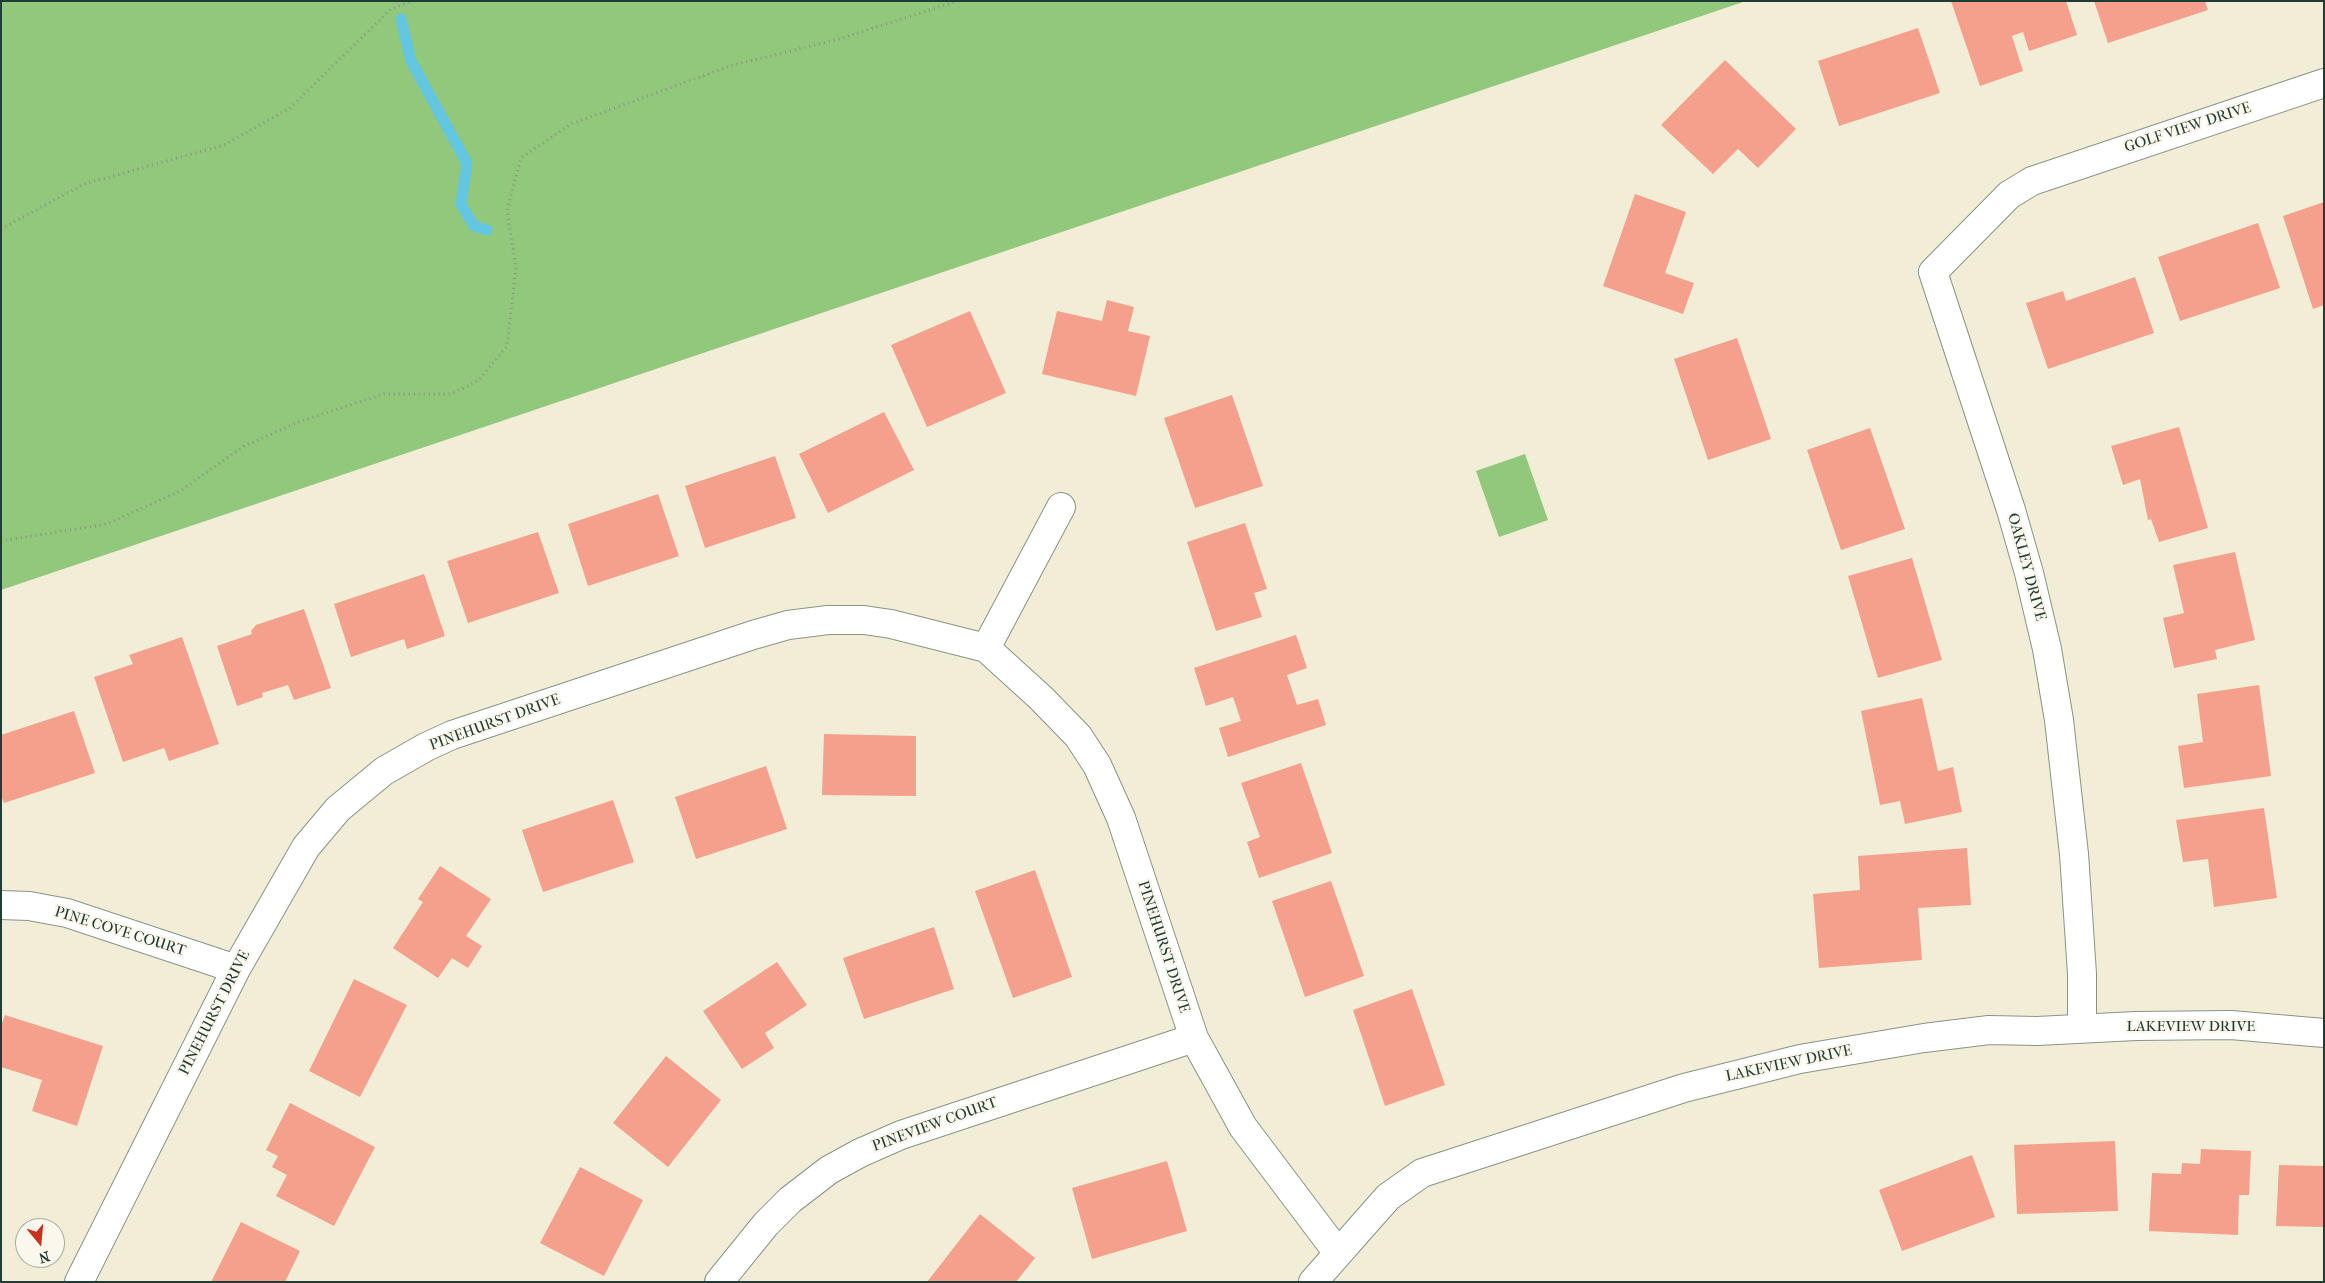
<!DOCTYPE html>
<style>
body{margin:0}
#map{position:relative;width:2325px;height:1283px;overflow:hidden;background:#f2edd6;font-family:"IM FELL French Canon",serif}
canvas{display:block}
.frame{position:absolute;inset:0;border:2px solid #1f3d34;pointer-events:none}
.north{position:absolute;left:15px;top:1218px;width:50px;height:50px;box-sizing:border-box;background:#fbf7ec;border:1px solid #a3ada2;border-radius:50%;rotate:163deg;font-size:14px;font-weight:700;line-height:20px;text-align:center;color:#1f3d34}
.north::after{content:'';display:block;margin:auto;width:18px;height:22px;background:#c8321e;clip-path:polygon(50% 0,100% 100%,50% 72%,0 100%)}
</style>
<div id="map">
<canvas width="2325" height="1283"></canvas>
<div class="frame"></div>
<div class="north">N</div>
</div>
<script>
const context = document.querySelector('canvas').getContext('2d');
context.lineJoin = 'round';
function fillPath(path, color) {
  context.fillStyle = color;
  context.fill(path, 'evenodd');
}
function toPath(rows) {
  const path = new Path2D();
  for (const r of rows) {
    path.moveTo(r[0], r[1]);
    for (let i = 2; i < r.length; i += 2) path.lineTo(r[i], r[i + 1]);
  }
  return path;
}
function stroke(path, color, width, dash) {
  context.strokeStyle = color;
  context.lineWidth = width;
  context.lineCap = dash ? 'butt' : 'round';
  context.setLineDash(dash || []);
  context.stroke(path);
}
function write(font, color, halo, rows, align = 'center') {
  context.font = font + ' "IM FELL French Canon",serif';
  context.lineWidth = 4.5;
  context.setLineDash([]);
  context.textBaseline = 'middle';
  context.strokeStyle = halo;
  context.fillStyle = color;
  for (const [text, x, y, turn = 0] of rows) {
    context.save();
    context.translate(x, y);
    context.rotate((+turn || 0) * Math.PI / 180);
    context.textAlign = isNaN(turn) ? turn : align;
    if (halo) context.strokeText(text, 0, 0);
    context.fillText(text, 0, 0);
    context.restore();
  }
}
fillPath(toPath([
 [1,1,1746,1,1,590],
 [1525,454,1548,520,1499,537,1476,471]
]), '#91c87b');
stroke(toPath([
 [401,19,411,61,467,163,461,204,474,226,487,230]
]), '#63c7e1', 11);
fillPath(toPath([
 [1951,1,2066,1,2077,35,2029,51,2023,32,2012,36,2023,71,1980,86],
 [2094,1,2205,1,2208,10,2108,43],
 [1918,28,1940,93,1839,126,1818,61],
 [1725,60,1796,129,1758,168,1738,149,1713,174,1661,125],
 [1635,194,1686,212,1665,273,1694,283,1683,314,1603,286],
 [2324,202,2324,305,2313,309,2283,216],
 [2258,223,2280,288,2180,321,2158,257],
 [2135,277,2154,333,2048,369,2026,303,2063,291,2066,301],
 [1107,300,1134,307,1128,331,1150,336,1136,396,1042,374,1057,311,1102,321],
 [970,311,1006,393,927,427,891,345],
 [1737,338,1771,439,1708,460,1674,359],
 [1232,395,1263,486,1195,508,1164,418],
 [884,412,914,470,828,513,799,454],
 [2179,427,2208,528,2159,542,2151,519,2148,520,2140,479,2123,485,2111,446],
 [1870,428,1905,529,1841,550,1807,450],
 [775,456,796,518,705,548,685,486],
 [658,494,679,556,588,586,568,524],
 [1245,523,1267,589,1254,593,1262,617,1216,631,1187,542],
 [538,532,559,593,468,623,447,561],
 [2235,552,2255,640,2215,650,2217,659,2174,668,2163,618,2184,613,2173,565],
 [1912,558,1942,660,1878,678,1848,576],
 [424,574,445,636,407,649,404,639,351,657,334,604],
 [304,609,331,688,294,700,288,685,262,693,263,697,237,706,217,646,252,634,251,631,256,625],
 [1296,635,1307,668,1287,675,1297,705,1318,699,1326,725,1228,757,1219,728,1241,721,1233,697,1206,706,1194,668],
 [182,637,219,744,169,761,164,748,123,762,94,677,133,664,129,655],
 [2259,685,2271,776,2184,788,2178,746,2203,742,2197,694],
 [1922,698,1938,771,1953,767,1962,812,1905,824,1900,801,1880,805,1861,711],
 [74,711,95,773,4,803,1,795,1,735],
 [824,734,916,736,916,796,822,795],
 [1301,763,1332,853,1259,878,1247,842,1260,837,1241,783],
 [766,766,787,829,696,859,675,797],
 [613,800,634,862,543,892,522,830],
 [2264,808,2277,898,2214,907,2208,859,2183,862,2176,820],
 [1967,848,1971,905,1918,908,1922,960,1819,968,1813,894,1860,890,1858,856],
 [440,866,491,899,466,936,482,946,468,968,452,958,438,978,393,948,423,902,418,899],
 [1035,870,1072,977,1013,998,975,891],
 [1331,881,1364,976,1305,997,1272,901],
 [934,927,954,989,864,1019,843,958],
 [777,962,807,1005,765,1033,774,1048,742,1069,703,1011],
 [354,979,407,1005,360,1097,309,1071],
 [1412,989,1445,1085,1385,1106,1353,1010],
 [5,1015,103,1046,77,1126,32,1111,42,1080,1,1067,1,1026],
 [666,1056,721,1100,668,1167,613,1123],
 [290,1103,375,1147,334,1226,276,1196,287,1175,272,1167,278,1156,266,1150],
 [2115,1141,2118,1211,2017,1214,2014,1145],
 [2201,1149,2251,1151,2249,1195,2239,1195,2238,1235,2149,1231,2152,1173,2181,1174,2182,1163,2200,1164],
 [1972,1155,1995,1217,1902,1251,1879,1190],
 [1167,1161,1187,1231,1092,1259,1072,1188],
 [2279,1165,2324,1166,2324,1227,2276,1226],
 [580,1167,643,1200,604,1276,540,1243],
 [980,1214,1035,1258,1016,1282,927,1282],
 [241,1222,300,1251,285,1282,211,1282]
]), '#f5a08c');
const minor = toPath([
 [986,648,1061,507],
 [1,905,29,906,67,913,236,969],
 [2082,1028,2082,974,2074,854,2059,720,2047,649,2029,573,2011,510,1933,272,2009,195,2032,181,2324,83],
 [79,1282,236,969,306,847,338,809,384,771,426,747,452,735,753,635,788,625,828,620,864,620,891,624,986,648,1041,698,1078,736,1097,765,1121,818,1194,1038,1243,1127,1338,1253],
 [719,1282,766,1224,790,1200,829,1170,860,1153,901,1135,1194,1038],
 [1313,1282,1388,1197,1422,1173,1684,1088,1800,1059,1924,1038,1989,1030,2037,1031,2136,1026,2231,1025,2324,1033]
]);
stroke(minor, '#889585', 30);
stroke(toPath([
 [1,229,84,184,224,145,290,108,390,10,410,1],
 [1,541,107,524,180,491,244,446,301,421,384,394,451,394,479,380,507,346,516,268,507,210,521,158,571,124,730,66,839,39,958,1]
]), '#889585', 3, [1, 4]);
stroke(minor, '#fff', 28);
write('15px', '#1f3d34', '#fbf7ec', [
 ["GOLF VIEW DRIVE",2188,128,-18],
 ["OAKLEY DRIVE",2026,567,75],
 ["PINEHURST DRIVE",495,723,-20],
 ["PINE COVE COURT",120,932,17],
 ["PINEHURST DRIVE",1163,947,72],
 ["PINEHURST DRIVE",215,1013,-63],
 ["LAKEVIEW DRIVE",2191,1027],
 ["LAKEVIEW DRIVE",1789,1064,-12],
 ["PINEVIEW COURT",935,1125,-20]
]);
</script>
